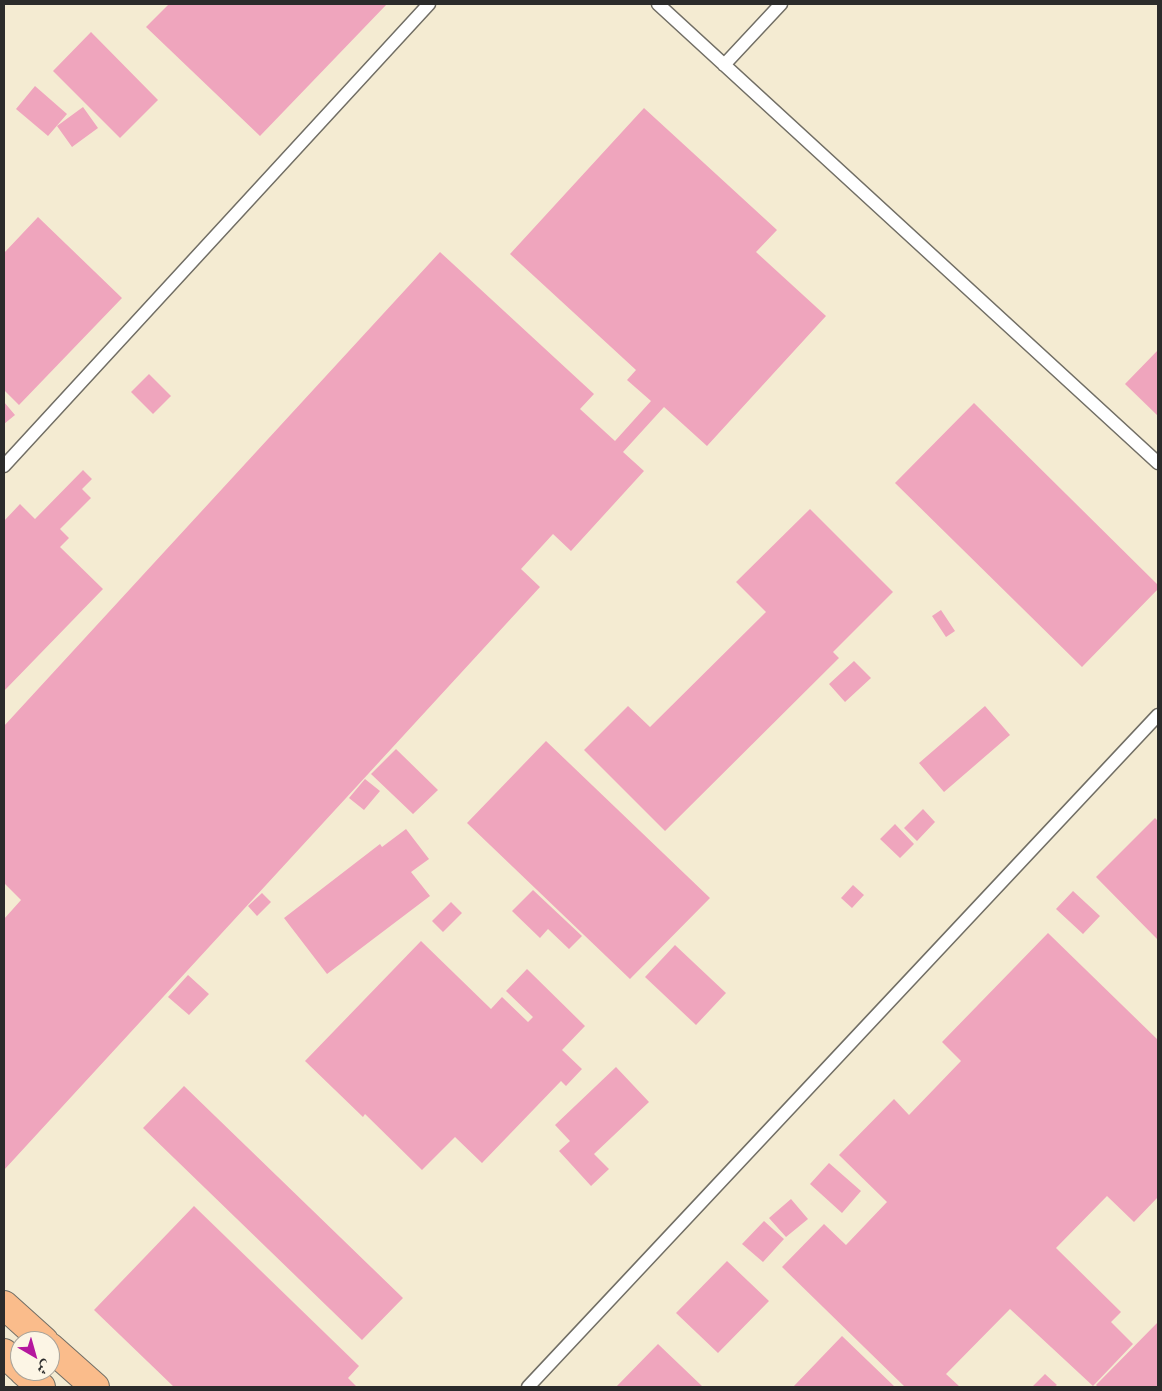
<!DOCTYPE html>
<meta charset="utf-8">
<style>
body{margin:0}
#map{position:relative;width:1162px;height:1391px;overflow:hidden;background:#f4ebd2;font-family:Alegreya,Amiri,serif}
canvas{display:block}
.frame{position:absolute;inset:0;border:5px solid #2b2b2b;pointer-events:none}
.north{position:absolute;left:10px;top:1331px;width:50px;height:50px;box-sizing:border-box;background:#fcf5e5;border:1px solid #a8a49b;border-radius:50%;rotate:142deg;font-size:14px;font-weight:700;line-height:20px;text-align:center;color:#2b2b2b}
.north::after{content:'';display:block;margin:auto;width:18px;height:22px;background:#b5179e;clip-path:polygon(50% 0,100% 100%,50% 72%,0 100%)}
</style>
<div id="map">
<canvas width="1162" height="1391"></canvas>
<div class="frame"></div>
<div class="north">ش</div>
</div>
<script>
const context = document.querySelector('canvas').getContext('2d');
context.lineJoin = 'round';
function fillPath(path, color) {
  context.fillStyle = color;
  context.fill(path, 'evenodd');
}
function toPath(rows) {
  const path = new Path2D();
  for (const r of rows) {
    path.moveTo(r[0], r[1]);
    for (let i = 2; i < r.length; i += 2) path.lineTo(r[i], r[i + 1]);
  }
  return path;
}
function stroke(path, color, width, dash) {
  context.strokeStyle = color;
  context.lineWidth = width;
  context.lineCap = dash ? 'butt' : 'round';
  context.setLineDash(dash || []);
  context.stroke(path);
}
fillPath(toPath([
 [169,4,387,4,260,136,146,27],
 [91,32,158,100,120,138,53,71],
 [35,86,67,114,48,136,16,109],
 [83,107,98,128,72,147,57,126],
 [644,108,777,230,756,252,826,316,707,446,664,407,623,452,644,471,571,551,553,534,521,569,540,587,4,1170,4,919,21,900,4,883,4,726,440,252,594,394,580,409,615,441,651,401,627,380,636,370,510,254],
 [38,217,122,298,19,405,4,390,4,253],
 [1158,350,1158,416,1125,384],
 [149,374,171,396,153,414,131,392],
 [4,402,15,415,4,424],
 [974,403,1158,585,1158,589,1082,667,895,483],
 [83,470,92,479,82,489,91,498,60,529,69,538,60,547,103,589,4,691,4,521,20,504,35,519],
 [810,509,893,592,833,652,839,658,665,831,584,750,628,706,650,727,766,612,736,582],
 [941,610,955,631,946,637,932,616],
 [854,661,871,678,845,702,829,684],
 [985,706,1010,735,944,792,919,763],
 [546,741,710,898,630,979,467,823],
 [396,749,438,790,413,814,371,774],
 [365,779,380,791,364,810,349,798],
 [923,809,935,822,917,841,904,828],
 [1155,818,1158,821,1158,940,1096,877],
 [895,824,914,844,900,858,880,839],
 [406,829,429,859,411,872,430,896,327,974,284,918,380,844,382,847],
 [853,885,864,895,852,908,841,898],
 [533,890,582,936,569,949,548,929,540,938,512,911],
 [1073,891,1100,916,1083,934,1056,909],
 [262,893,271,902,257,916,248,906],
 [451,902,462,913,443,932,432,921],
 [1048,933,1158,1040,1158,1197,1134,1222,1107,1196,1056,1248,1121,1312,1111,1322,1133,1344,1093,1386,1010,1309,946,1374,960,1387,905,1387,782,1267,824,1224,846,1245,887,1202,839,1155,894,1099,909,1115,961,1061,942,1042],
 [421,941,491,1009,502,997,528,1022,533,1017,506,991,527,969,585,1026,562,1050,582,1069,566,1086,561,1081,482,1163,455,1137,422,1170,365,1114,363,1117,305,1061],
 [675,945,726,993,696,1025,645,977],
 [188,975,209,994,189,1015,168,997],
 [616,1067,649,1102,594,1154,609,1169,591,1186,559,1151,570,1141,555,1125],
 [184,1086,403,1298,362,1340,143,1128],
 [829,1163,861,1191,842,1213,810,1184],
 [791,1199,808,1219,786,1237,769,1218],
 [194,1206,359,1366,348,1378,357,1387,174,1387,94,1310],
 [764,1221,784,1239,763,1262,742,1244],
 [727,1261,769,1301,718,1353,676,1313],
 [1158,1322,1158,1387,1098,1387,1096,1385],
 [842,1336,895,1387,793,1387],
 [658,1344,703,1387,616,1387],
 [1045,1374,1057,1385,1054,1387,1032,1387]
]), '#efa5bd');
const lane = toPath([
 [658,4,1158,463],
 [724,65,781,4],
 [4,466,429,4],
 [528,1387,1158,715]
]);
const primary = toPath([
 [4,1305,44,1341],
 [50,1347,95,1387],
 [4,1353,20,1368],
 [23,1371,41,1387]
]);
stroke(lane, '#716e65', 15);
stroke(primary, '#716e65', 30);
stroke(lane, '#fff', 12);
stroke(primary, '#fabc8b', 28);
</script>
